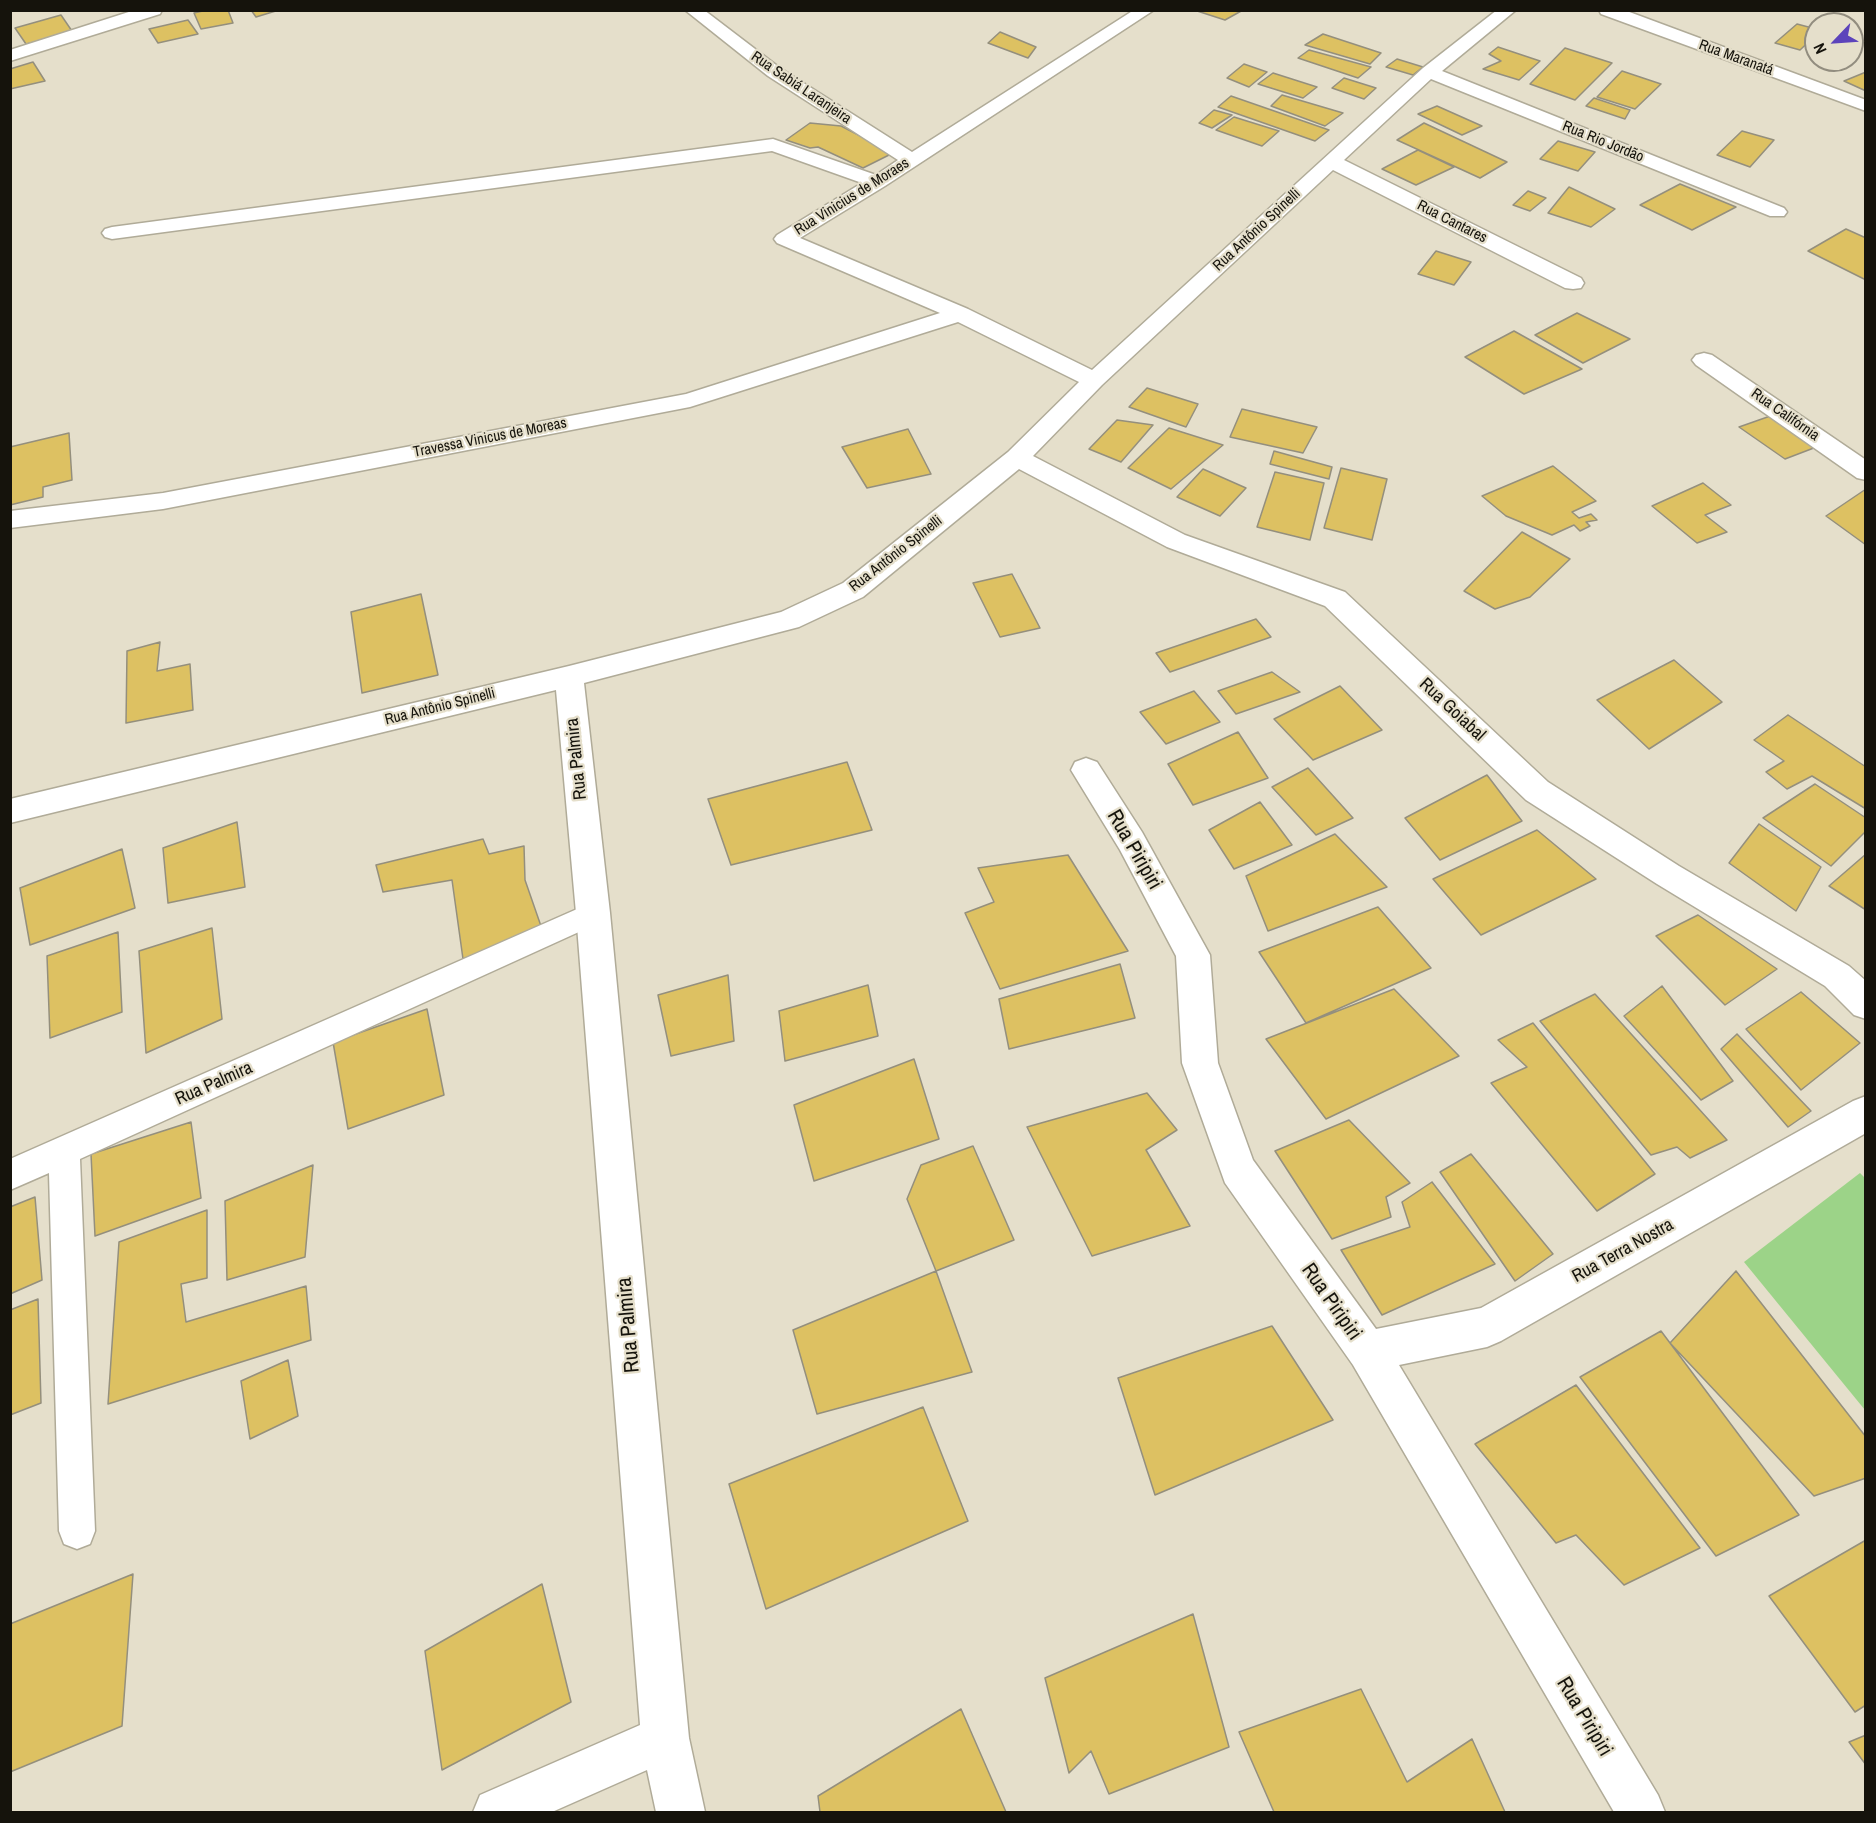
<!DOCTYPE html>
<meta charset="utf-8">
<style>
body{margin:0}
#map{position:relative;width:1876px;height:1823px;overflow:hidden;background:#e5dfcb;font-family:"Archivo Narrow",sans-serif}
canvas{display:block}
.frame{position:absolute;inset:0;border:12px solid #15130c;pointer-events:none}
.north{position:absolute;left:1804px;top:12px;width:60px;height:60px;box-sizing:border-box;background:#e5dfcb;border:2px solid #928d7f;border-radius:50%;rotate:245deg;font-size:16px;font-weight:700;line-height:24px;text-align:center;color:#15130c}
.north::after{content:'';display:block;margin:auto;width:21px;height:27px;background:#5c43bb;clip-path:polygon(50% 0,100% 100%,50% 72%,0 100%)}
</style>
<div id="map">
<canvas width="1876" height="1823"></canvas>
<div class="frame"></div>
<div class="north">N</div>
</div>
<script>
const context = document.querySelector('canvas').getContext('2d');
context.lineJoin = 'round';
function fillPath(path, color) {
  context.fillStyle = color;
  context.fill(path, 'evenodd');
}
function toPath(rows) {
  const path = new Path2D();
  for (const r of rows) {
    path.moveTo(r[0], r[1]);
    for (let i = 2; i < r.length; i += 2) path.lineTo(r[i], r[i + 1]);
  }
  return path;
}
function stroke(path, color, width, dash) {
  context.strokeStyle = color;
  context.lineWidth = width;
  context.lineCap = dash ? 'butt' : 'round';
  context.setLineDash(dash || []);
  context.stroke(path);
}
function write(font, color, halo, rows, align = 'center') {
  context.font = font + ' "Archivo Narrow",sans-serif';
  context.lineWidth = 4.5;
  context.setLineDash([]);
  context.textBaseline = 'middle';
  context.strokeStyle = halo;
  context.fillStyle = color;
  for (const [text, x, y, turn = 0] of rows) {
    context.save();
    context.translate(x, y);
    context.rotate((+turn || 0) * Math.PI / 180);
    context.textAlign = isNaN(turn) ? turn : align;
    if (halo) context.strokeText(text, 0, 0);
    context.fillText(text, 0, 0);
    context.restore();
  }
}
fillPath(toPath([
 [1860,1173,1866,1179,1865,1410,1744,1262]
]), '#9cd388');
const building = toPath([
 [207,10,228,10,233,23,201,29,194,13,207,10],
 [251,10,279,10,256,17,251,10],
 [1194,10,1243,10,1225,20,1194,10],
 [61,15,74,34,26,44,15,28,61,15],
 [188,20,198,34,158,43,149,29,188,20],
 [1797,24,1816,29,1816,35,1800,50,1775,43,1797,24],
 [1000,32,1036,47,1028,58,988,43,1000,32],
 [1323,34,1381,53,1370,64,1305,45,1323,34],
 [1498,47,1540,61,1519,80,1483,69,1501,61,1489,54,1498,47],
 [1565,48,1612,63,1575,100,1530,84,1565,48],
 [1309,50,1371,67,1358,78,1298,58,1309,50],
 [1397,59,1423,67,1413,75,1386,67,1397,59],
 [33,62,45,81,10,89,10,69,33,62],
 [1244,64,1267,72,1249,87,1227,78,1244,64],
 [1622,71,1661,84,1635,109,1597,97,1622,71],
 [1866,72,1866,91,1844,81,1866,72],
 [1273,73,1317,87,1303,98,1258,84,1273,73],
 [1344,78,1376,88,1364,99,1332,88,1344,78],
 [1282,95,1343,113,1325,126,1271,106,1282,95],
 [1231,96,1329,130,1315,141,1218,107,1231,96],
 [1594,98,1630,110,1625,119,1586,106,1594,98],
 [1437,106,1482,126,1462,135,1418,114,1437,106],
 [1214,110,1232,115,1212,128,1199,123,1214,110],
 [1234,117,1279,131,1262,146,1216,130,1234,117],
 [810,123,841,126,876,144,889,155,863,168,818,147,810,148,786,140,810,123],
 [1424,123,1507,162,1480,178,1397,140,1424,123],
 [1742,131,1774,140,1750,167,1717,155,1742,131],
 [1558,141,1595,152,1578,171,1540,159,1558,141],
 [1418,150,1454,167,1416,185,1382,169,1418,150],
 [1680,184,1736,207,1692,230,1640,205,1680,184],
 [1569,187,1615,209,1591,227,1548,213,1569,187],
 [1528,191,1546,198,1530,211,1513,205,1528,191],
 [1846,229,1866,238,1866,280,1808,251,1846,229],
 [1436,251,1471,262,1454,285,1418,274,1436,251],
 [1577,313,1630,339,1583,363,1535,335,1577,313],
 [1514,331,1582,369,1524,394,1465,357,1514,331],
 [1147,388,1198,404,1186,427,1129,407,1147,388],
 [1242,409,1317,427,1303,453,1230,437,1242,409],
 [1776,414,1819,446,1785,459,1739,427,1776,414],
 [1117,420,1153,425,1121,462,1089,449,1117,420],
 [1169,428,1223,445,1171,489,1128,468,1169,428],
 [908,429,931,474,867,488,842,447,908,429],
 [69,433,72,480,43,487,43,497,10,505,10,447,69,433],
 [1274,451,1332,467,1329,479,1270,464,1274,451],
 [1553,466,1596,501,1572,512,1579,518,1591,514,1597,520,1586,522,1590,526,1580,531,1574,525,1552,535,1506,516,1482,496,1553,466],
 [1341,468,1387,479,1372,540,1324,528,1341,468],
 [1203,469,1246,488,1220,516,1177,497,1203,469],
 [1275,472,1324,483,1310,540,1257,527,1275,472],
 [1703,483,1731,505,1705,515,1727,532,1697,543,1652,506,1703,483],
 [1866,489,1866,545,1826,516,1866,489],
 [1522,532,1570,559,1530,597,1495,609,1464,591,1522,532],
 [1012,574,1040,628,1000,637,973,583,1012,574],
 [421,594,438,675,362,693,351,612,421,594],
 [1256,619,1271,637,1170,672,1156,653,1256,619],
 [160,642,157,671,190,664,193,710,126,723,127,651,160,642],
 [1674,660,1722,702,1649,749,1597,700,1674,660],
 [1272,672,1300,692,1236,714,1218,691,1272,672],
 [1340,686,1382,730,1313,760,1274,719,1340,686],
 [1194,691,1220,722,1166,744,1140,712,1194,691],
 [1788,715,1866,767,1866,809,1812,776,1787,789,1766,772,1784,761,1754,740,1788,715],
 [1238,732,1268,778,1193,805,1168,764,1238,732],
 [847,762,872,830,731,865,708,799,847,762],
 [1308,768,1353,818,1316,835,1272,787,1308,768],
 [1487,775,1522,821,1440,860,1405,818,1487,775],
 [1815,784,1866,818,1866,831,1831,866,1763,818,1815,784],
 [1260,802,1292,845,1234,869,1209,830,1260,802],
 [237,822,245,887,168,903,163,848,237,822],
 [1759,824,1821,867,1796,911,1729,863,1759,824],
 [1537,830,1596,879,1481,935,1433,879,1537,830],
 [1335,834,1387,887,1268,931,1246,876,1335,834],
 [483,839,489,854,524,846,525,880,542,929,463,959,452,880,383,892,376,865,483,839],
 [122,849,135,908,30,945,20,888,122,849],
 [1866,854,1866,910,1829,886,1866,854],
 [1068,855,1128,951,1000,989,965,913,994,902,978,868,1068,855],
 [1378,907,1431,968,1306,1023,1259,952,1378,907],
 [1698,915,1777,969,1725,1005,1656,936,1698,915],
 [212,928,222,1019,146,1053,139,951,212,928],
 [118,932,122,1012,50,1038,47,956,118,932],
 [1120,964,1135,1018,1009,1049,999,999,1120,964],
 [728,975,734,1041,671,1056,658,995,728,975],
 [868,985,878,1036,785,1061,779,1011,868,985],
 [1662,986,1733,1081,1701,1100,1624,1016,1662,986],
 [1394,989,1459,1056,1326,1119,1266,1039,1394,989],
 [1801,992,1860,1043,1801,1090,1746,1029,1801,992],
 [1595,994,1727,1140,1690,1158,1677,1147,1651,1155,1540,1021,1595,994],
 [427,1009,444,1095,348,1129,333,1042,427,1009],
 [1533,1023,1655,1174,1597,1211,1491,1083,1527,1067,1498,1040,1533,1023],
 [1737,1034,1811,1111,1788,1127,1721,1049,1737,1034],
 [914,1059,939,1139,814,1181,794,1105,914,1059],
 [1147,1093,1177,1130,1146,1150,1190,1226,1092,1256,1027,1127,1147,1093],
 [1349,1120,1410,1183,1386,1197,1391,1217,1332,1239,1275,1151,1349,1120],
 [191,1122,201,1198,95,1236,91,1154,191,1122],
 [973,1146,1014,1240,936,1271,907,1199,921,1165,973,1146],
 [1471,1154,1553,1254,1515,1281,1440,1172,1471,1154],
 [313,1165,305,1257,227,1280,225,1201,313,1165],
 [1432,1182,1495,1264,1382,1315,1341,1250,1410,1227,1402,1202,1432,1182],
 [35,1197,42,1280,10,1294,10,1207,35,1197],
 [207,1210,207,1278,181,1284,186,1322,306,1286,311,1340,108,1404,119,1242,207,1210],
 [936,1271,972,1372,817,1414,793,1330,936,1271],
 [1736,1271,1866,1437,1866,1478,1814,1496,1670,1343,1736,1271],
 [38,1299,41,1403,10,1415,10,1310,38,1299],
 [1272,1326,1333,1420,1155,1495,1118,1378,1272,1326],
 [1661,1331,1799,1515,1716,1556,1580,1377,1661,1331],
 [288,1360,298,1416,250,1439,241,1381,288,1360],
 [1576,1385,1700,1548,1624,1585,1576,1535,1556,1543,1475,1444,1576,1385],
 [923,1407,968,1521,766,1609,729,1484,923,1407],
 [1866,1540,1866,1705,1855,1712,1769,1596,1866,1540],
 [133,1574,122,1726,10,1772,10,1624,133,1574],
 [542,1584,571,1702,442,1770,425,1651,542,1584],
 [1193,1614,1229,1747,1109,1794,1091,1751,1069,1773,1045,1678,1193,1614],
 [1361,1689,1407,1782,1472,1739,1505,1812,1274,1812,1239,1732,1361,1689],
 [961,1709,1006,1812,820,1812,818,1796,961,1709],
 [1866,1735,1866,1765,1849,1742,1866,1735]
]);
fillPath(building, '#ddc162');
stroke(building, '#948f7d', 1.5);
const lane = toPath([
 [593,902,603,905,607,913,603,921,80,1159,95,1531,90,1544,77,1549,64,1544,59,1531,49,1173,10,1190,10,1159,593,902]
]);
const street = toPath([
 [135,10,162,10,160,14,10,61,10,50,135,10],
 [685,10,704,10,780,68,912,152,1134,10,1154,10,885,186,800,238,968,309,1092,370,1423,68,1497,10,1516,10,1442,71,1784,208,1787,212,1784,216,1770,216,1431,79,1344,160,1581,278,1584,283,1581,288,1573,289,1565,288,1333,170,1102,385,1033,456,1185,535,1345,592,1548,782,1679,866,1849,966,1866,981,1866,1019,1854,1015,1825,986,1657,884,1526,800,1325,606,1167,547,1019,469,863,597,799,627,584,683,610,913,689,1738,705,1812,656,1812,647,1770,552,1812,473,1812,480,1795,640,1725,576,913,556,690,10,823,10,799,569,666,781,612,843,583,1008,452,1079,382,958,322,690,407,163,509,10,528,10,511,163,493,686,394,940,313,777,243,774,239,777,235,862,183,772,151,112,239,105,237,102,233,105,229,112,227,773,139,876,175,898,160,768,76,685,10],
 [1599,10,1624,10,1866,100,1866,111,1601,14,1599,10],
 [1704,353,1712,355,1866,460,1866,480,1857,478,1696,365,1692,360,1696,355,1704,353],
 [1086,758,1097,762,1142,832,1210,955,1218,1063,1253,1160,1376,1329,1481,1308,1853,1101,1866,1096,1866,1133,1501,1341,1487,1347,1399,1365,1658,1795,1665,1812,1614,1812,1353,1365,1225,1183,1182,1063,1176,956,1120,850,1071,770,1075,762,1086,758]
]);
stroke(lane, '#b0ab98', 3);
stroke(street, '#b0ab98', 3);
fillPath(lane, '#fff');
fillPath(street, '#fff');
write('15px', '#15130c', '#e5dfcb', [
 ["Rua Maranatá",1736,58,20],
 ["Rua Sabiá Laranjeira",801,88,34],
 ["Rua Rio Jordão",1603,142,22],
 ["Rua Vinicius de Moraes",852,197,-32],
 ["Rua Cantares",1452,222,27],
 ["Rua Antônio Spinelli",1257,230,-43],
 ["Rua Califórnia",1785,415,35],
 ["Travessa Vinicus de Moreas",490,438,-11],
 ["Rua Antônio Spinelli",896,554,-38],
 ["Rua Antônio Spinelli",440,707,-14]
]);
write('18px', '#15130c', '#e5dfcb', [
 ["Rua Goiabal",1452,710,43],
 ["Rua Palmira",577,759,-96],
 ["Rua Palmira",214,1084,-24],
 ["Rua Terra Nostra",1623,1251,-29]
]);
write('21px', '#15130c', '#e5dfcb', [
 ["Rua Piripiri",1134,850,60],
 ["Rua Piripiri",1331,1302,55],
 ["Rua Palmira",629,1325,-95],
 ["Rua Piripiri",1584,1717,59]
]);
</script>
